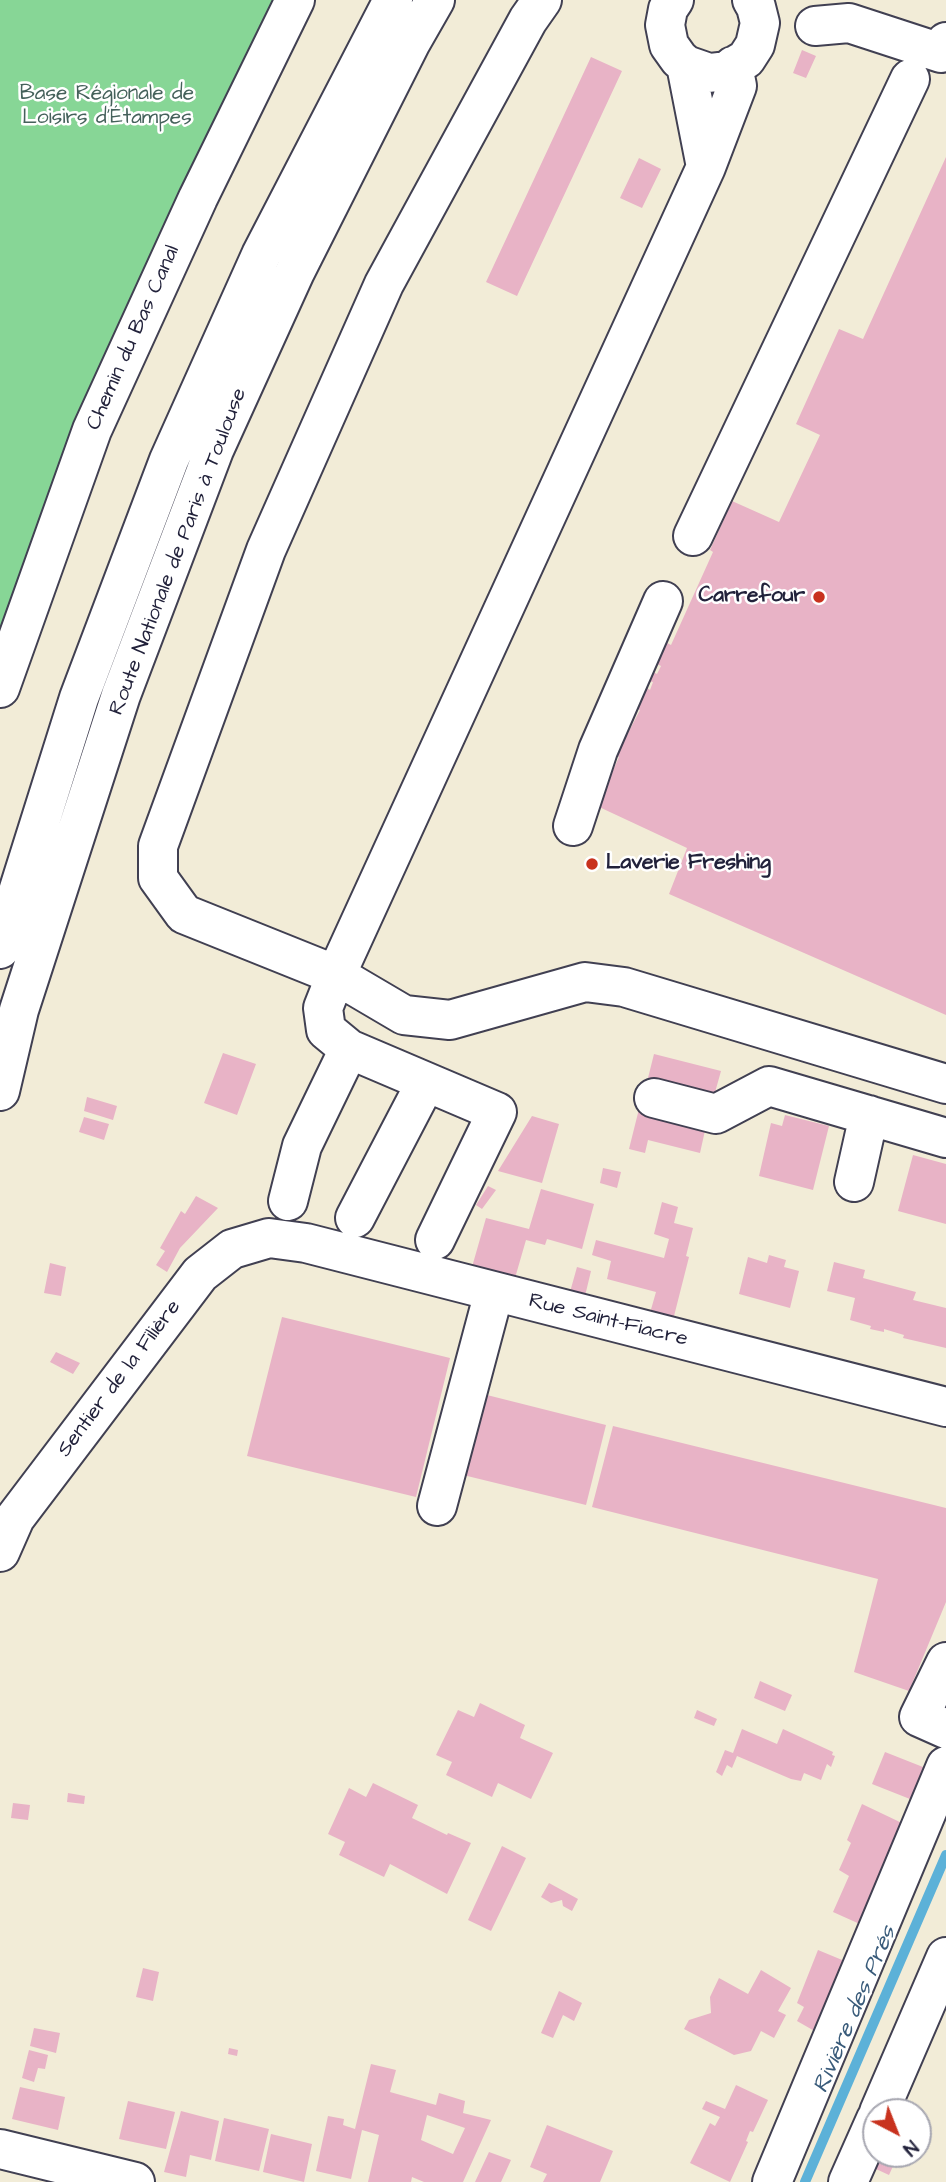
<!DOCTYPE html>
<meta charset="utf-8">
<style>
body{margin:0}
#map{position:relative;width:946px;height:2182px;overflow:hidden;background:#f2ecd7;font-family:"Architects Daughter",sans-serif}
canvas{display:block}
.north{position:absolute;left:862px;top:2098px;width:70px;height:70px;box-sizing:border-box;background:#fff;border:2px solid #a7a7b1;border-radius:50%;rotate:138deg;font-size:19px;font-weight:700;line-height:28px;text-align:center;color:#22223b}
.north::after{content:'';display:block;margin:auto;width:24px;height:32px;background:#c8321e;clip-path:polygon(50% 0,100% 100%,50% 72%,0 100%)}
</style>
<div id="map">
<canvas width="946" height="2182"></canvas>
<div class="north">N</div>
</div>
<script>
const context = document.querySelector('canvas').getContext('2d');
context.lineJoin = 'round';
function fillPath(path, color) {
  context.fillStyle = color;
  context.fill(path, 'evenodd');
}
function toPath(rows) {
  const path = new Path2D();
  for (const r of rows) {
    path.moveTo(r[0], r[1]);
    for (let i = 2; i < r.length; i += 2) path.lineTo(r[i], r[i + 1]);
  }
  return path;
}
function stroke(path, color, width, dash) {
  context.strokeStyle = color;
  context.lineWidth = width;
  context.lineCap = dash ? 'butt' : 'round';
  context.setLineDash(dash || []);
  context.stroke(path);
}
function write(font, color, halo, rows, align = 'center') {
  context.font = font + ' "Architects Daughter",sans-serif';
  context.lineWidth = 5;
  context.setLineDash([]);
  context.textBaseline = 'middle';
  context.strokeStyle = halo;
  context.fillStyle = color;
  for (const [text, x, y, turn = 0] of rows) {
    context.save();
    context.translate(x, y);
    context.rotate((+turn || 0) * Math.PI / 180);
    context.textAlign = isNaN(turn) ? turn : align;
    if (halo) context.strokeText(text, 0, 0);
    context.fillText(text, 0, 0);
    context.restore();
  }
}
fillPath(toPath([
 [0,0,278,0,0,650]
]), '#87d696');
stroke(toPath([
 [805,2182,946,1855]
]), '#5cb1d8', 10);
fillPath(toPath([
 [802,50,816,56,806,78,793,73],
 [591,57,622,71,517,296,486,282],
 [946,157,946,1015,669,894,687,848,597,806,619,757,616,756,640,710,637,709,647,688,650,690,653,682,647,681,651,671,657,674,661,666,657,664,667,643,671,645,713,552,710,550,732,501,779,522,820,435,796,424,839,329,863,339],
 [639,158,661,169,642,208,620,198],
 [223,1053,256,1064,237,1115,204,1103],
 [654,1054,721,1071,714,1096,648,1078],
 [87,1097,117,1106,113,1120,84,1111],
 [639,1109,706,1126,700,1153,648,1140,645,1153,629,1149],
 [785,1115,829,1126,813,1190,759,1176,771,1123,782,1126],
 [532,1116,559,1124,542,1183,498,1171],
 [84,1117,109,1124,104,1140,79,1132],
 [913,1155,946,1164,946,1224,898,1211],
 [603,1168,621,1172,617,1188,600,1183],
 [488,1186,496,1190,482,1209,476,1205],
 [541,1189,594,1204,582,1249,547,1239,545,1245,526,1240,515,1278,472,1267,486,1218,529,1229],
 [196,1196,218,1208,180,1248,167,1272,156,1265,165,1251,160,1248,181,1211,185,1214],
 [662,1202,678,1207,674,1223,693,1228,686,1256,689,1257,673,1320,650,1313,656,1292,607,1279,611,1261,592,1255,596,1240,664,1258,669,1239,654,1234],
 [769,1255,786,1260,784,1267,799,1271,790,1308,739,1294,748,1257,767,1263],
 [834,1262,865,1270,863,1278,916,1292,913,1300,946,1308,946,1348,903,1338,904,1335,884,1329,884,1332,870,1329,871,1326,850,1320,855,1298,827,1291],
 [50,1263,66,1267,61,1296,44,1293],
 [577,1267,591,1271,585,1296,570,1292],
 [282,1317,450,1358,416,1497,247,1456],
 [56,1352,80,1363,73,1374,50,1362],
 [479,1393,606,1425,586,1505,459,1474],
 [613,1426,946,1508,946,1602,909,1691,854,1672,878,1579,592,1507],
 [760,1681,792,1695,785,1711,754,1698],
 [480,1703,525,1725,520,1738,553,1753,531,1799,498,1783,492,1797,446,1775,452,1762,436,1755,458,1710,474,1717],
 [697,1710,717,1719,714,1726,694,1718],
 [742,1729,777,1744,783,1729,833,1752,832,1755,835,1756,831,1767,827,1764,821,1780,804,1773,801,1781,791,1779,737,1756,732,1768,727,1765,722,1776,716,1772,725,1750,733,1753],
 [885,1752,928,1769,915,1801,872,1784],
 [373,1783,418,1805,412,1818,447,1835,448,1833,471,1843,447,1894,390,1864,384,1877,339,1855,345,1842,328,1834,349,1788,366,1797],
 [68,1793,85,1796,84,1804,67,1802],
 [13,1803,30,1805,28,1820,11,1818],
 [862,1804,904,1824,862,1925,833,1912,849,1876,839,1870,851,1843,847,1840],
 [502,1846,526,1858,491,1931,468,1920],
 [549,1883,578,1899,572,1911,563,1906,562,1900,551,1903,541,1897],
 [818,1950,847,1962,818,2033,797,2021,804,2007,797,2003],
 [143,1968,159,1972,153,2001,136,1997],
 [761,1970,791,1988,778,2011,786,2015,774,2038,761,2031,751,2051,734,2055,684,2029,689,2020,711,2013,710,1997,719,1978,748,1994],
 [559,1991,582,2003,574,2021,563,2015,553,2038,541,2033],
 [34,2028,60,2033,56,2053,30,2046],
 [229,2048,238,2050,237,2056,228,2054],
 [29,2050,48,2055,45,2069,38,2068,34,2082,22,2078],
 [371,2064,396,2070,390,2092,436,2105,439,2093,465,2101,463,2113,491,2120,463,2182,424,2182,412,2177,411,2182,368,2182,379,2135,362,2130,351,2179,316,2171,328,2116,344,2119,343,2125,355,2129],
 [427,2115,465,2128,453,2154,421,2140],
 [736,2085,768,2100,753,2132,750,2131,746,2141,748,2142,730,2182,690,2163,710,2123,715,2126,720,2117,702,2109,706,2101,725,2109],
 [20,2087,65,2097,58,2130,12,2119],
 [128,2101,175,2112,166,2149,119,2139],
 [181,2111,219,2121,211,2160,190,2155,186,2177,164,2172],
 [224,2118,269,2129,259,2171,215,2161],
 [547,2125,613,2151,600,2182,543,2182,547,2174,530,2167],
 [271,2134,312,2144,304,2182,263,2172],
 [489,2152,511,2160,501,2182,475,2182],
 [881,2159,894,2164,889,2175,876,2169]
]), '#e8b3c6');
const minor = toPath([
 [542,0,528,20,384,284,266,550,158,846,158,878,184,914,336,975,404,1015,450,1020,585,982,624,987,946,1084],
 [674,0,668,9,665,25,669,45,679,59,686,65,709,73,726,71,746,59,755,45,760,23,756,7,752,0],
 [815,26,849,23,941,53,946,42],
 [686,65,706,167],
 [693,536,910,79],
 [0,688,92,430,198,198,295,0],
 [573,826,598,750,663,601],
 [654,1098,716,1114,769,1086,946,1138],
 [854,1182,869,1115],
 [288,1201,302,1146,349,1049],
 [355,1218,426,1082],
 [435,1240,497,1112,349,1049,326,1030,323,1008,336,975,706,167,737,86,733,66],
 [437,1506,494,1292],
 [0,1552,15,1518,200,1274,232,1249,269,1238,306,1243,946,1407],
 [946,1662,919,1717,946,1729],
 [0,2149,135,2182],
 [772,2182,946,1766]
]);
const major = toPath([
 [0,949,79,698,169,460,261,255,393,0],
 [0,1091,19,1010,121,695,214,450,295,272,411,42,435,0],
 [879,2112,946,1957],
 [848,2182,876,2119]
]);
stroke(minor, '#414052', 42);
stroke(major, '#414052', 42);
stroke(minor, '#fff', 38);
stroke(major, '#fff', 38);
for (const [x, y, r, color] of [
 [819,597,7,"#c8321e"],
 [592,864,7,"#c8321e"]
]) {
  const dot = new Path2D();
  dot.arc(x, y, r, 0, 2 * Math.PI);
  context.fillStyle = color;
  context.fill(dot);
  stroke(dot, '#fff', 2.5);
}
write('21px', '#45615b', '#fff', [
 ["Base Régionale de",107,95],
 ["Loisirs d'Étampes",107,119]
]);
write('21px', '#22223b', '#fff', [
 ["Chemin du Bas Canal",134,338,-66],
 ["Route Nationale de Paris à Toulouse",179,552,-69],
 ["Rue Saint-Fiacre",608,1321,14],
 ["Sentier de la Filière",120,1379,-53]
]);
write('bold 21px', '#22223b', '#fff', [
 ["Carrefour",805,597],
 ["Laverie Freshing",606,864,"left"]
], 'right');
write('italic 23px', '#395b7a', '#fff', [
 ["Rivière des Prés",856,2010,-67]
]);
</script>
